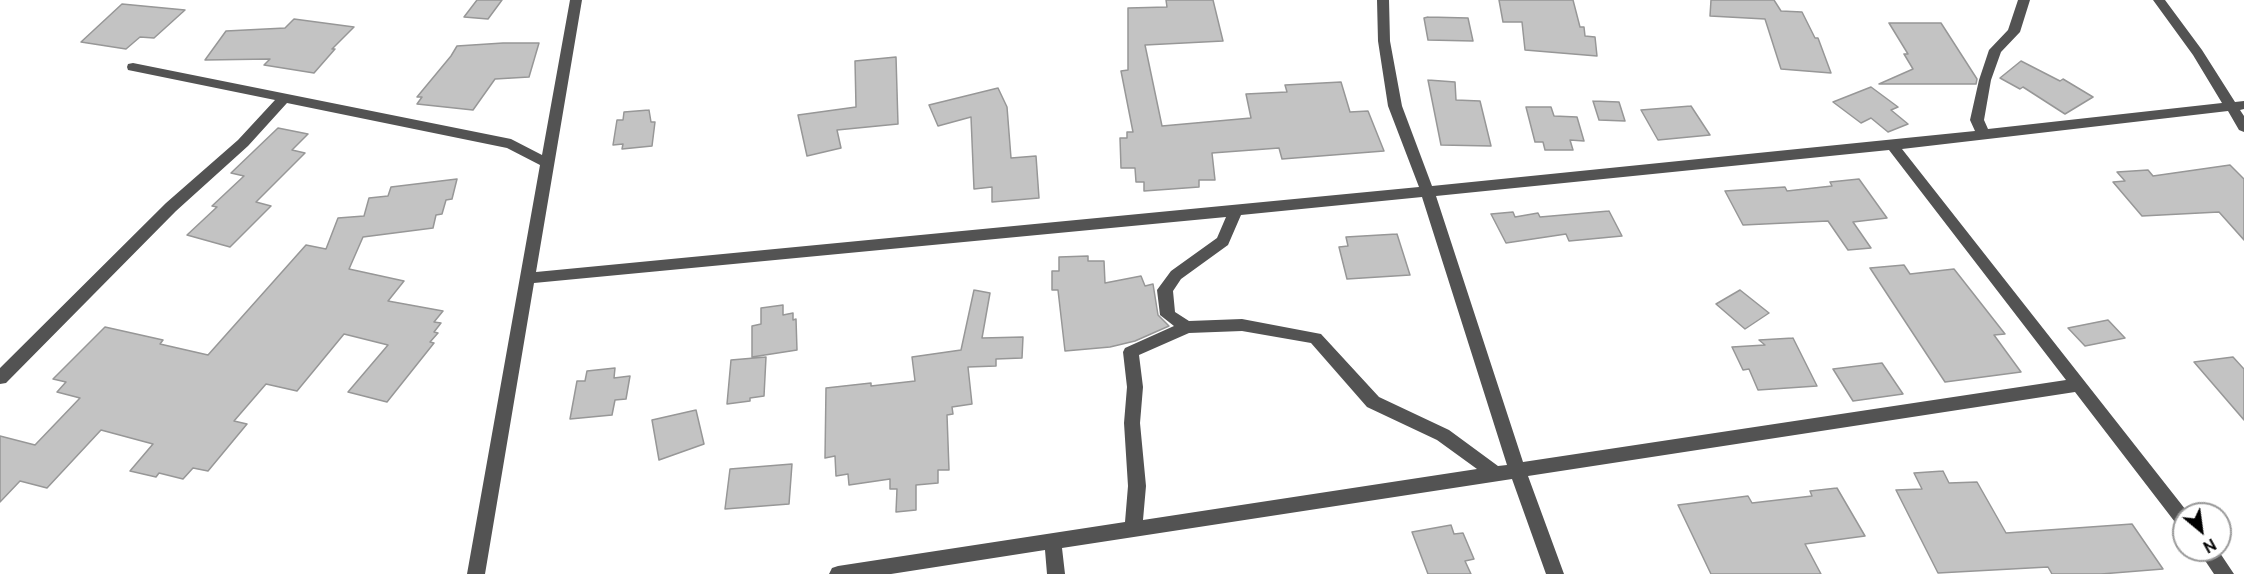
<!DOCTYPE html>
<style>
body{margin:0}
#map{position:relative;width:2244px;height:574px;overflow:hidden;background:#fff;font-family:Ubuntu,sans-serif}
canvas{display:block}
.north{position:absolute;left:2172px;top:502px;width:60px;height:60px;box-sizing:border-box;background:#fff;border:2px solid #999;border-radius:50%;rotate:151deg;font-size:16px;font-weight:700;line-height:24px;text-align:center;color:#000}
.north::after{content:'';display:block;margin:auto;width:21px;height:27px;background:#000;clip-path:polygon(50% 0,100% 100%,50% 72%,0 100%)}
</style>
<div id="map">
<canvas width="2244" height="574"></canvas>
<div class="north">N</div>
</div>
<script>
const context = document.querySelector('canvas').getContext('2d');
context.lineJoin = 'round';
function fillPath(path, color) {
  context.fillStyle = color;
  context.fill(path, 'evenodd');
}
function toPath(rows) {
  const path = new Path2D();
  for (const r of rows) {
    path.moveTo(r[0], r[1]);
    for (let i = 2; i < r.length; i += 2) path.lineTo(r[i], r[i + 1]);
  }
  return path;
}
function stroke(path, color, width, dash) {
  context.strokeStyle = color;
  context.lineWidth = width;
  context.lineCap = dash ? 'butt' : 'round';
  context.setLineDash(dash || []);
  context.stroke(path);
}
const building = toPath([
 [477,0,502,0,488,19,464,17,477,0],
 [1166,0,1213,0,1223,41,1145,45,1162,126,1251,118,1246,94,1287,92,1285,85,1341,82,1350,112,1368,111,1384,151,1282,159,1279,148,1212,153,1215,180,1199,180,1199,187,1144,191,1144,182,1136,182,1135,168,1121,168,1120,138,1127,138,1127,132,1133,132,1121,71,1128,70,1128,8,1167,7,1166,0],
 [1499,0,1573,0,1580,27,1584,27,1585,36,1595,37,1597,56,1525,50,1522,22,1503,22,1499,0],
 [1711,0,1774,0,1781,11,1802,12,1815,38,1818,38,1831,73,1781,69,1765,19,1710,16,1711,0],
 [122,4,185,10,154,38,140,37,126,49,81,42,122,4],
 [1428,17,1468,18,1473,41,1428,40,1424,18,1428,17],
 [294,19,354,27,332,49,335,49,314,73,264,65,270,59,205,60,226,31,285,28,294,19],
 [1889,23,1941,23,1977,79,1976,84,1879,84,1913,69,1904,54,1908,54,1889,23],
 [503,43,539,43,529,77,495,79,473,110,417,104,422,97,417,97,451,56,457,46,503,43],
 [896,57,898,124,837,130,841,148,807,156,798,115,856,107,855,61,896,57],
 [2021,61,2060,81,2063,79,2093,97,2065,114,2023,87,2020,89,2000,78,2021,61],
 [1428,80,1455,82,1456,100,1480,101,1491,146,1441,145,1428,80],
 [1871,87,1898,107,1891,110,1908,124,1888,132,1871,118,1861,123,1833,102,1871,87],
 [998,88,1007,107,1011,158,1036,156,1039,198,992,202,992,187,974,189,971,117,938,126,929,105,998,88],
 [1593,101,1619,102,1625,121,1599,120,1593,101],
 [1691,106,1710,135,1658,140,1641,110,1691,106],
 [1526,107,1551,107,1554,116,1577,117,1584,141,1570,140,1573,150,1545,150,1543,142,1535,142,1526,107],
 [649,110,651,122,655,122,652,146,622,149,623,144,613,145,617,120,623,120,624,112,649,110],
 [278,128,308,134,292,150,305,153,256,202,271,206,230,247,187,235,217,207,212,206,244,176,231,173,278,128],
 [2230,165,2244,179,2244,240,2219,212,2142,216,2113,182,2125,181,2117,172,2148,170,2153,176,2230,165],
 [457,179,452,199,446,200,442,214,436,215,433,228,363,237,349,269,404,281,388,301,443,311,434,322,441,323,434,332,438,333,430,342,434,343,387,402,348,392,388,345,344,334,297,391,266,384,234,421,247,424,208,471,193,468,183,479,159,473,156,477,130,471,153,444,101,430,47,488,20,481,0,502,0,436,35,445,80,398,57,392,66,382,53,379,105,327,163,340,160,344,208,355,306,245,326,249,338,218,364,216,369,198,388,196,391,187,457,179],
 [1859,179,1887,218,1853,222,1871,248,1848,250,1828,221,1743,225,1725,191,1785,187,1787,191,1832,186,1830,182,1859,179],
 [1609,211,1622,236,1569,241,1566,234,1506,243,1491,214,1513,212,1515,217,1538,213,1540,217,1609,211],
 [1397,234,1410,275,1347,279,1339,247,1348,246,1346,237,1397,234],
 [1088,256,1088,261,1104,261,1105,283,1141,276,1145,286,1153,284,1158,315,1169,326,1135,341,1110,347,1065,351,1058,290,1052,290,1052,271,1059,271,1059,257,1088,256],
 [1904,265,1910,274,1954,269,2005,334,1994,335,2021,372,1945,382,1870,268,1904,265],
 [974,290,990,293,982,338,1023,337,1022,358,996,359,996,366,968,367,972,404,952,407,953,414,947,415,949,470,938,470,938,483,916,485,916,510,896,512,897,489,890,489,890,479,849,485,848,474,836,476,835,456,825,458,826,388,871,383,871,386,915,381,912,357,961,350,974,290],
 [1740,290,1769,313,1745,329,1716,304,1740,290],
 [783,305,783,315,793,313,793,320,796,319,797,350,752,357,752,326,761,324,761,308,783,305],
 [2108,320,2125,338,2085,346,2068,328,2108,320],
 [1793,338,1817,386,1758,390,1749,369,1743,370,1732,347,1765,345,1759,340,1793,338],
 [766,357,764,396,750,398,750,401,727,404,731,360,766,357],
 [2233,357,2244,369,2244,420,2194,362,2233,357],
 [1882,363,1903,394,1853,401,1833,369,1882,363],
 [615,368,614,378,630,376,626,399,615,400,612,415,570,419,577,381,585,381,587,371,615,368],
 [696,410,704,444,659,460,652,420,696,410],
 [792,464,789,504,725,509,730,469,792,464],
 [1943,471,1949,483,1977,482,2006,533,2132,524,2163,569,2101,574,2052,574,2048,567,1938,573,1896,490,1922,489,1914,473,1943,471],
 [1837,488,1865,536,1805,544,1821,574,1711,574,1678,505,1748,496,1752,503,1812,496,1810,491,1837,488],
 [1451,525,1454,534,1463,533,1474,559,1465,561,1471,574,1428,574,1412,532,1451,525]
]);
fillPath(building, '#c3c3c3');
stroke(building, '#979797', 1.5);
fillPath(toPath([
 [570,0,582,0,536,272,1419,187,1388,106,1378,41,1377,0,1389,0,1390,41,1402,106,1432,186,1975,131,1970,120,1979,80,1989,50,2008,30,2018,0,2030,0,2020,32,2001,52,1991,80,1984,120,1988,129,2222,103,2193,55,2153,0,2165,0,2202,50,2235,102,2244,101,2244,109,2240,110,2244,116,2244,132,2239,130,2228,111,1902,149,2189,514,2184,514,2184,529,2178,526,2075,392,1528,476,1564,574,1546,574,1512,479,1062,548,1065,574,1047,574,1045,550,891,574,829,574,832,568,838,566,1125,522,1128,486,1124,423,1127,387,1123,352,1125,348,1174,326,1160,315,1157,290,1171,271,1217,238,1226,217,534,283,485,574,467,574,540,165,507,148,287,103,248,146,176,211,6,383,0,384,0,368,166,203,238,140,275,100,133,71,128,70,127,67,128,64,133,63,511,139,542,155,570,0],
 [1889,150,2066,380,1523,462,1436,196,1889,150],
 [1422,197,1507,465,1498,466,1449,430,1379,397,1321,334,1242,319,1189,321,1175,312,1173,291,1181,279,1228,245,1241,215,1422,197],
 [1242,331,1311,343,1367,407,1437,440,1477,469,1143,520,1146,486,1140,423,1143,387,1139,355,1189,333,1242,331],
 [2198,550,2218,550,2234,574,2214,574,2198,550]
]), '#535353');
</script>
